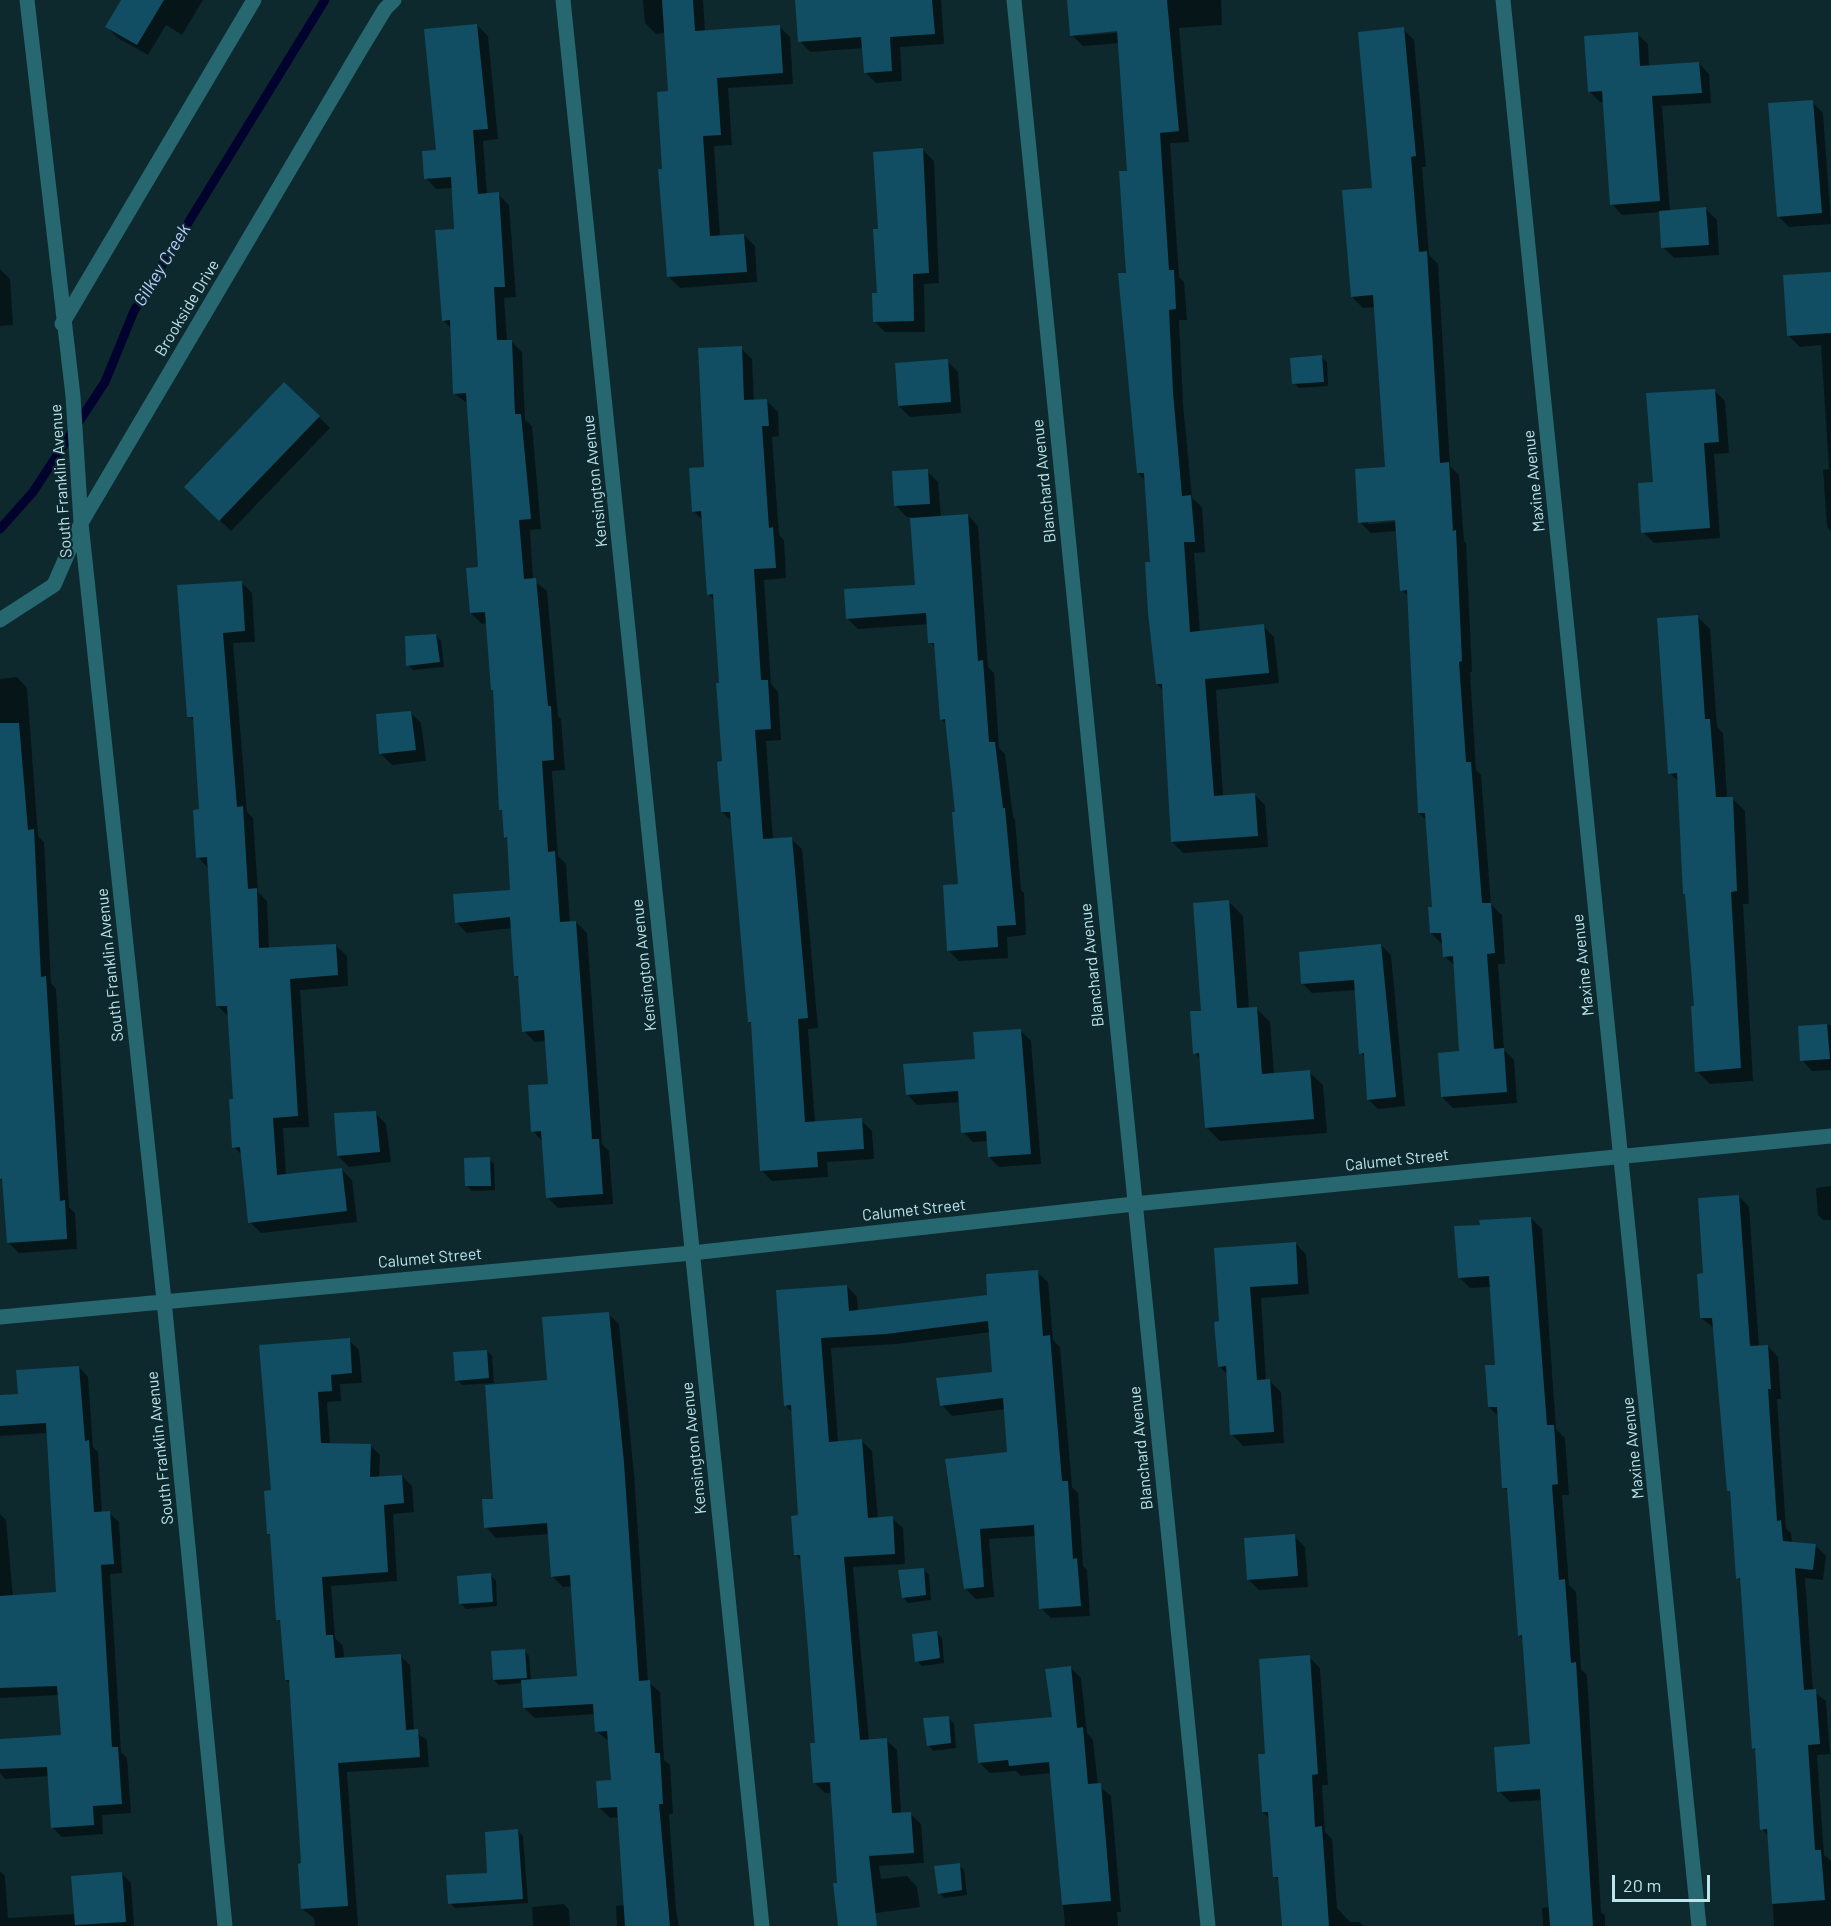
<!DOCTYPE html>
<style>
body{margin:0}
#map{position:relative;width:1831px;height:1926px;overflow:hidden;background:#0d292e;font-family:Barlow,sans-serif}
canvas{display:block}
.scale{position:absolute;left:1612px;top:1875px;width:98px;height:27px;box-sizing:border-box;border:3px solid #bbe4eb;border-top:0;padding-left:8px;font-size:18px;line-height:21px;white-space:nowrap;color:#bbe4eb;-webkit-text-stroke:4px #0d292e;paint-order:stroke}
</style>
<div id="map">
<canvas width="1831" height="1926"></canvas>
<div class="scale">20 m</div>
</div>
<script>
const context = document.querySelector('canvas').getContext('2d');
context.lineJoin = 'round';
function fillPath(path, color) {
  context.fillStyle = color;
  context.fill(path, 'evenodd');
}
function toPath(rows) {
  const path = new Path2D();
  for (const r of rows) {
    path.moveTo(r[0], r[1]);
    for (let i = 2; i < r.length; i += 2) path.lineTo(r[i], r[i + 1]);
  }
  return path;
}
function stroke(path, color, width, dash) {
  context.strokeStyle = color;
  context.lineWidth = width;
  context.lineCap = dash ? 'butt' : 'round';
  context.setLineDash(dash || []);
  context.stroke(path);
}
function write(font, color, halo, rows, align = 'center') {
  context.font = font + ' Barlow,sans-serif';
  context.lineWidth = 4.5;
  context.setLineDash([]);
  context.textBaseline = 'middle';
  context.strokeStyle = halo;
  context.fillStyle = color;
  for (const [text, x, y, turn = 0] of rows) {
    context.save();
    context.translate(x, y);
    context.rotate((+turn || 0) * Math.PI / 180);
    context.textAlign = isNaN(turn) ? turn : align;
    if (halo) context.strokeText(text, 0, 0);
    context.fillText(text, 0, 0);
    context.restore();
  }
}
fillPath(toPath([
 [123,0,203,0,182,35,166,25,148,55,118,38,107,27],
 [643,0,703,0,705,31,779,26,790,37,793,84,728,88,732,145,714,146,720,237,744,235,755,246,757,282,680,288,669,277,663,170,670,93,666,33,656,34,645,23],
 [796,0,941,0,944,44,900,47,902,81,876,83,865,72,864,48,810,52,800,41],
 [1069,0,1221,0,1222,25,1179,28,1189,142,1170,143,1179,277,1184,282,1187,320,1179,320,1183,404,1192,498,1202,507,1205,552,1194,553,1200,633,1263,626,1274,637,1279,683,1216,690,1223,796,1254,794,1265,805,1268,847,1183,853,1172,842,1164,691,1157,684,1146,481,1138,473,1127,274,1129,172,1120,43,1083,46,1072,35],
 [1125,29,1125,32,1080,36,1080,33],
 [477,25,488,36,498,139,483,141,487,195,498,194,509,205,516,297,504,298,507,341,511,341,522,352,525,420,532,426,541,529,530,530,533,580,547,591,558,716,561,719,565,770,552,771,558,856,566,864,570,923,576,922,587,933,602,1144,609,1151,613,1204,558,1208,547,1197,543,1142,533,1131,550,1085,547,1041,535,1042,524,1031,520,980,515,975,512,928,467,933,457,923,512,892,508,840,505,837,503,812,501,809,495,692,492,690,488,623,482,624,471,613,479,568,468,404,454,393,452,329,443,320,456,230,453,188,436,189,426,178,438,152],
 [1403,29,1414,40,1426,167,1422,167,1429,255,1438,264,1450,466,1459,475,1464,541,1466,543,1472,672,1470,672,1476,770,1481,775,1491,905,1502,915,1505,964,1498,964,1504,1050,1514,1060,1517,1103,1453,1108,1442,1097,1461,1052,1455,966,1444,956,1442,944,1431,933,1434,908,1427,821,1419,813,1409,597,1402,590,1398,531,1371,533,1360,522,1387,468,1376,307,1363,308,1352,297],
 [1403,518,1403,521,1368,524,1368,520],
 [1637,34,1648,44,1649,67,1699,63,1709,74,1711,103,1662,106,1670,212,1706,209,1717,220,1719,255,1674,258,1663,247,1660,212,1622,215,1612,204,1604,102,1600,102,1589,91],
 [1812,102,1823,113,1831,224,1789,227,1778,216],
 [923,150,934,161,939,283,924,284,925,332,885,332,874,321,879,295,880,230],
 [0,269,10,279,13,325,0,326],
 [1831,273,1831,531,1827,527,1823,470,1829,469,1821,345,1800,347,1789,336],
 [741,348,752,359,754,401,767,401,778,412,779,436,772,437,779,535,784,540,786,578,764,580,771,684,778,692,781,740,766,741,773,840,791,839,802,849,818,1028,808,1029,815,1123,861,1120,872,1131,874,1159,827,1162,828,1177,772,1181,761,1170,753,1025,750,1022,733,822,722,812,723,763,715,601,708,594,703,521,694,511],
 [1321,357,1327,362,1328,386,1299,388,1294,383],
 [947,361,958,372,961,413,910,417,899,406],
 [1714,390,1725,401,1729,453,1714,454,1720,538,1654,543,1643,532,1654,483],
 [319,417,330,428,231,531,186,487],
 [927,471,938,482,941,517,968,515,978,526,988,667,994,673,999,748,1005,754,1013,817,1015,820,1021,890,1024,893,1026,935,1007,937,1008,958,959,961,948,950,960,886,956,813,947,725,941,719,936,649,930,642,929,624,858,629,847,618,916,586,911,517,907,517,896,506],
 [241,582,252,593,255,642,233,643,247,812,253,818,258,892,267,901,269,949,336,946,347,956,348,986,300,990,309,1127,283,1128,286,1176,342,1170,352,1180,357,1222,261,1233,250,1222,243,1156,234,1147,235,1100,229,1017,218,1006,208,868,198,857,201,811,195,722,189,716],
 [1697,616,1710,629,1717,727,1723,733,1727,798,1732,798,1745,811,1749,904,1743,904,1753,1081,1710,1084,1697,1071,1695,1007,1679,782,1670,773],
 [436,636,441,641,444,667,413,670,408,665],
 [17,677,27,688,38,836,44,842,51,983,56,989,69,1207,75,1213,77,1249,19,1253,8,1242,4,1183,0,1179,0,679],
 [410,712,421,723,426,761,392,765,381,754],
 [1229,902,1243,916,1249,1009,1256,1008,1270,1022,1274,1074,1309,1072,1323,1085,1327,1133,1220,1141,1206,1127,1201,1060,1195,1053],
 [1381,945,1391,955,1405,1106,1378,1109,1368,1099,1365,1058,1361,1053,1356,990,1312,993,1302,983],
 [1831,1025,1831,1070,1812,1071,1802,1060,1799,1028],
 [1021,1031,1031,1041,1041,1164,999,1167,989,1157,988,1141,973,1142,963,1132,961,1102,917,1105,907,1094,977,1061],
 [375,1113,386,1124,391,1162,349,1167,338,1156],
 [489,1159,494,1164,495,1190,472,1191,467,1186],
 [1831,1186,1831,1220,1823,1220,1818,1215,1816,1188],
 [1739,1196,1749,1207,1759,1347,1768,1346,1778,1357,1781,1399,1777,1399,1786,1528,1791,1533,1792,1543,1815,1545,1826,1556,1823,1580,1805,1578,1813,1691,1826,1701,1830,1754,1817,1755,1824,1855,1831,1861,1831,1926,1774,1926,1769,1836,1762,1829,1756,1751,1753,1748,1741,1581,1738,1578,1714,1328,1701,1318,1705,1275],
 [1531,1218,1542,1229,1556,1429,1565,1438,1569,1495,1562,1495,1569,1585,1576,1592,1581,1669,1587,1675,1601,1912,1605,1915,1605,1926,1543,1926,1542,1908,1550,1907,1543,1800,1510,1802,1499,1791,1531,1745,1524,1640,1519,1635,1509,1492,1504,1487,1499,1417,1489,1407,1497,1366,1491,1287,1470,1288,1459,1277,1481,1226],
 [1295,1243,1306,1254,1309,1294,1261,1298,1266,1381,1270,1381,1281,1392,1284,1443,1243,1446,1232,1434,1228,1375,1219,1366,1221,1323,1216,1249],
 [1037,1272,1048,1282,1053,1340,1060,1347,1072,1487,1078,1493,1083,1566,1087,1570,1090,1616,1051,1618,1041,1608,1036,1536,989,1539,994,1597,976,1599,965,1588,947,1461,1009,1454,1006,1409,952,1416,942,1405,994,1373,991,1332,897,1344,831,1348,838,1442,862,1441,872,1451,878,1519,892,1518,903,1528,905,1564,853,1567,869,1741,886,1740,897,1750,901,1814,910,1813,921,1824,924,1863,879,1866,881,1879,907,1876,917,1887,920,1907,847,1917,839,1884,832,1793,825,1793,815,1783,816,1745,802,1561,796,1555,800,1516,793,1413,785,1405,847,1286,857,1297,858,1311,989,1296],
 [608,1314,619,1324,634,1474,648,1682,660,1692,664,1760,670,1765,673,1814,669,1814,676,1910,679,1926,617,1926,616,1906,625,1905,619,1817,610,1818,599,1807,612,1781,609,1741,596,1731,595,1714,535,1718,524,1708,522,1683,499,1685,494,1680,524,1650,529,1656,531,1681,578,1677,572,1586,563,1587,552,1576,549,1534,496,1538,486,1527,494,1500,548,1381],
 [349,1340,359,1350,362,1383,340,1384,341,1401,327,1402,330,1444,370,1445,380,1455,379,1478,402,1476,412,1486,414,1512,393,1514,397,1581,331,1586,335,1638,343,1646,344,1659,400,1655,410,1665,414,1731,427,1740,429,1767,347,1772,358,1926,315,1926,314,1918,302,1909,303,1865,290,1684,286,1680,282,1624,278,1620,272,1537,268,1534,273,1492,260,1346],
 [487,1351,492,1356,494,1383,462,1385,457,1380],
 [79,1367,88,1377,93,1447,98,1452,102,1513,109,1513,119,1522,122,1573,110,1574,121,1752,127,1758,131,1813,102,1815,103,1834,62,1837,52,1827,49,1776,5,1779,0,1773,0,1740,62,1737,60,1695,0,1698,0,1514,6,1520,13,1597,58,1594,48,1433,0,1436,0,1397,19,1396],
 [1294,1536,1305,1547,1308,1587,1259,1590,1248,1579],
 [923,1569,929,1575,931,1600,908,1603,903,1597],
 [490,1575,496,1580,497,1606,466,1609,461,1604],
 [937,1633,942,1638,944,1663,922,1666,917,1661],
 [1309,1657,1320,1668,1328,1785,1322,1785,1325,1832,1332,1839,1337,1908,1350,1922,1359,1922,1364,1926,1283,1926,1280,1882,1274,1876,1270,1819,1263,1812,1267,1755],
 [1070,1667,1081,1678,1087,1733,1093,1740,1098,1785,1111,1796,1121,1912,1117,1912,1118,1926,1065,1926,1052,1773,1021,1776,1016,1771,990,1773,979,1762,1054,1718],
 [948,1718,954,1723,956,1748,933,1751,928,1745],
 [518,1831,523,1836,528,1903,455,1908,450,1903,489,1874],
 [959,1865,964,1870,967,1895,945,1898,939,1893],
 [0,1871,5,1876,8,1918,76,1914,122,1874,131,1883,134,1926,0,1926],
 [564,1904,569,1910,570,1926,533,1926,532,1907]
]), '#0007');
stroke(toPath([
 [0,529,33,492,105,382,134,311,325,0]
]), '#02022e', 9);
fillPath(toPath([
 [121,0,164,0,137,45,105,27],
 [662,0,693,0,695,31,780,25,783,73,717,78,721,135,703,136,710,236,744,234,747,272,667,277,658,169,662,169,657,92,668,91],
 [795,0,932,0,935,34,890,37,892,71,864,73,861,37,798,42],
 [1067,0,1167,0,1179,131,1160,133,1169,270,1174,270,1176,309,1169,310,1173,392,1182,496,1191,495,1195,542,1184,542,1190,632,1264,624,1269,673,1205,679,1214,796,1255,793,1258,836,1171,842,1162,684,1156,684,1148,613,1145,562,1150,562,1144,473,1137,473,1118,273,1126,273,1119,171,1127,171,1117,31,1070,36],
 [477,24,488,129,473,130,478,194,499,192,505,287,494,287,497,340,512,340,515,414,521,414,531,519,519,520,524,579,536,578,548,706,551,706,554,760,542,761,548,852,555,851,560,922,576,921,592,1139,599,1139,603,1194,546,1198,541,1131,531,1132,528,1085,548,1084,544,1030,522,1032,518,976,514,976,510,917,455,923,453,894,510,890,507,837,504,838,502,810,499,810,493,690,491,690,485,612,470,613,466,568,478,567,466,393,453,394,450,320,442,321,435,230,454,229,451,177,424,179,422,151,436,150,424,29],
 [1404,27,1416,156,1411,157,1419,252,1427,251,1440,463,1449,462,1453,531,1456,530,1462,661,1459,662,1466,762,1471,762,1482,903,1491,903,1495,953,1487,954,1494,1049,1504,1048,1507,1092,1441,1097,1438,1053,1459,1051,1453,956,1443,957,1441,933,1430,933,1428,907,1432,907,1425,813,1418,813,1407,590,1400,591,1395,520,1358,523,1355,469,1385,467,1373,295,1351,297,1342,190,1372,188,1358,32],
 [1638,32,1640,66,1699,62,1702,93,1652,96,1660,201,1610,205,1602,91,1588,92,1584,36],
 [1813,100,1822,213,1777,217,1768,103],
 [923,148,929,273,913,274,914,321,873,322,872,293,877,293,873,229,878,229,873,152],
 [1706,207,1709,245,1661,248,1659,211],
 [1831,272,1831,333,1787,336,1783,275],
 [742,346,744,400,767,399,769,426,762,426,769,528,773,527,776,568,754,569,761,680,768,680,771,729,755,730,763,839,792,837,808,1018,798,1019,805,1122,862,1118,864,1149,817,1152,818,1167,760,1171,751,1022,748,1022,730,812,721,812,717,762,722,761,716,683,719,683,713,594,707,595,701,511,692,512,689,468,704,467,698,348],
 [1322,355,1324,382,1292,384,1290,358],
 [948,359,951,402,898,406,895,363],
 [284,382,320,416,219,521,184,487],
 [1715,389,1719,442,1704,443,1710,528,1641,533,1638,483,1653,482,1646,393],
 [928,469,930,504,894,506,892,471],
 [968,514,978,661,983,660,989,742,995,742,1003,808,1005,808,1016,925,997,926,998,947,947,951,943,885,958,884,952,812,955,812,945,719,940,720,934,643,928,643,926,613,846,619,844,589,915,585,910,518],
 [242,581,245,631,223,633,237,807,243,806,248,889,257,888,259,948,336,944,338,975,290,979,298,1116,273,1118,277,1175,342,1168,347,1211,248,1223,240,1147,232,1148,229,1099,233,1099,227,1006,216,1006,207,857,196,858,193,810,199,809,193,717,187,717,177,585],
 [1698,615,1705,719,1710,719,1716,797,1733,797,1737,891,1731,892,1741,1068,1695,1072,1691,1006,1694,1006,1685,894,1683,894,1677,773,1668,774,1657,618],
 [436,634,440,662,406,666,405,636],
 [411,711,416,750,379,754,376,714],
 [0,723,19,723,28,830,34,829,41,977,46,976,60,1201,65,1200,67,1239,7,1243,2,1179,0,1179],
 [1229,900,1237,1008,1257,1007,1262,1074,1310,1070,1314,1119,1205,1128,1199,1053,1193,1054,1190,1011,1201,1011,1193,903],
 [1381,944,1396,1097,1367,1100,1364,1053,1359,1054,1354,980,1301,984,1299,952],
 [1827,1024,1830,1059,1800,1061,1798,1026],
 [1021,1029,1031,1154,988,1157,986,1131,961,1133,958,1091,906,1095,903,1064,975,1059,973,1032],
 [376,1111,380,1152,337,1156,334,1113],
 [490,1157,491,1186,465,1186,464,1158],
 [1739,1195,1750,1346,1768,1345,1771,1389,1768,1389,1777,1521,1781,1520,1783,1541,1816,1544,1813,1570,1795,1568,1804,1690,1816,1689,1820,1744,1808,1745,1815,1850,1821,1850,1825,1900,1772,1904,1767,1829,1760,1830,1755,1748,1752,1749,1740,1578,1736,1579,1730,1491,1727,1491,1712,1318,1700,1318,1697,1274,1703,1273,1698,1198],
 [1531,1217,1547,1425,1554,1425,1558,1484,1552,1485,1559,1580,1565,1579,1571,1663,1576,1662,1593,1926,1550,1926,1540,1789,1497,1792,1494,1747,1530,1744,1522,1635,1518,1636,1507,1488,1502,1488,1497,1407,1488,1407,1485,1365,1495,1365,1489,1276,1458,1278,1454,1226,1480,1225,1479,1220],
 [1296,1242,1298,1284,1250,1287,1257,1380,1270,1379,1274,1432,1230,1435,1226,1366,1218,1367,1214,1322,1219,1321,1214,1248],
 [1038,1270,1043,1336,1050,1335,1062,1481,1068,1481,1073,1559,1077,1558,1081,1606,1039,1609,1034,1525,980,1529,984,1587,964,1589,945,1459,1007,1452,1003,1398,940,1406,936,1378,992,1372,988,1321,886,1334,821,1338,829,1442,862,1439,868,1518,893,1516,895,1554,844,1557,860,1740,887,1738,892,1813,911,1812,914,1853,869,1856,877,1926,838,1926,833,1883,837,1883,830,1782,813,1783,810,1743,815,1743,807,1637,800,1555,794,1555,791,1516,798,1515,791,1405,784,1406,776,1290,847,1285,849,1311,987,1295,986,1274],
 [609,1312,624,1463,639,1681,650,1680,655,1753,660,1753,663,1804,659,1804,670,1926,625,1926,617,1807,598,1808,596,1781,611,1780,607,1731,595,1732,593,1704,523,1708,521,1680,577,1676,570,1575,551,1577,547,1523,484,1528,482,1499,493,1499,485,1385,547,1380,542,1317],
 [350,1338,352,1373,331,1375,332,1391,318,1392,321,1443,371,1444,370,1477,402,1475,404,1503,384,1505,388,1572,322,1577,326,1635,333,1635,335,1658,401,1654,406,1730,418,1729,420,1757,338,1763,348,1906,301,1909,298,1864,301,1863,289,1680,285,1680,280,1620,276,1620,270,1534,267,1534,264,1491,271,1490,259,1345],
 [487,1350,489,1378,455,1381,453,1352],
 [79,1366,85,1441,89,1440,94,1512,110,1511,114,1564,101,1565,112,1747,118,1747,122,1804,93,1806,94,1825,51,1828,47,1767,0,1769,0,1739,61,1735,57,1686,0,1688,0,1596,56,1592,46,1423,0,1426,0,1395,18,1394,16,1370],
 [1295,1534,1298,1576,1247,1580,1244,1538],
 [924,1568,926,1595,902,1598,898,1570],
 [491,1573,493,1602,459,1604,457,1576],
 [937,1631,940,1658,915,1662,912,1634],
 [525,1649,527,1678,493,1680,491,1651],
 [1310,1655,1318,1774,1312,1775,1315,1827,1322,1826,1329,1926,1282,1926,1278,1877,1273,1877,1268,1812,1262,1812,1258,1754,1265,1754,1259,1659],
 [1071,1666,1077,1728,1083,1727,1088,1784,1101,1783,1111,1901,1062,1905,1049,1762,1009,1766,1008,1760,978,1763,974,1724,1052,1717,1045,1669],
 [949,1716,951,1743,927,1746,923,1718],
 [518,1829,523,1899,448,1904,446,1875,487,1873,485,1832],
 [960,1863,962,1890,938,1894,934,1866],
 [122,1872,126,1922,75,1925,71,1876]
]), '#114d63');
stroke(toPath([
 [27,0,73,396,81,523,164,1300,225,1926],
 [563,0,762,1926],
 [1014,0,1208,1926],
 [1503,0,1699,1926],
 [62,324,254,0],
 [0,620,54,585,81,523,359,52,385,9,394,0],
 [0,1317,692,1253,1134,1204,1831,1136]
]), '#266770', 15);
write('16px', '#bbe4eb', '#0d292e', [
 ["Brookside Drive",187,308,-59],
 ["South Franklin Avenue",61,481,-94],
 ["Kensington Avenue",595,481,-96],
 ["Blanchard Avenue",1044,481,-96],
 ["Maxine Avenue",1534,481,-96],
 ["South Franklin Avenue",110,965,-96],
 ["Kensington Avenue",644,965,-96],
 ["Blanchard Avenue",1092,965,-96],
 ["Maxine Avenue",1583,965,-96],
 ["Calumet Street",1397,1160,-6],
 ["Calumet Street",914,1210,-6],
 ["Calumet Street",430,1258,-5],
 ["South Franklin Avenue",160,1448,-96],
 ["Kensington Avenue",694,1448,-96],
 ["Blanchard Avenue",1141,1448,-96],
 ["Maxine Avenue",1633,1448,-96]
]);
write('italic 18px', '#b9ccfd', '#0d292e', [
 ["Gilkey Creek",162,265,-59]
]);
</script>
